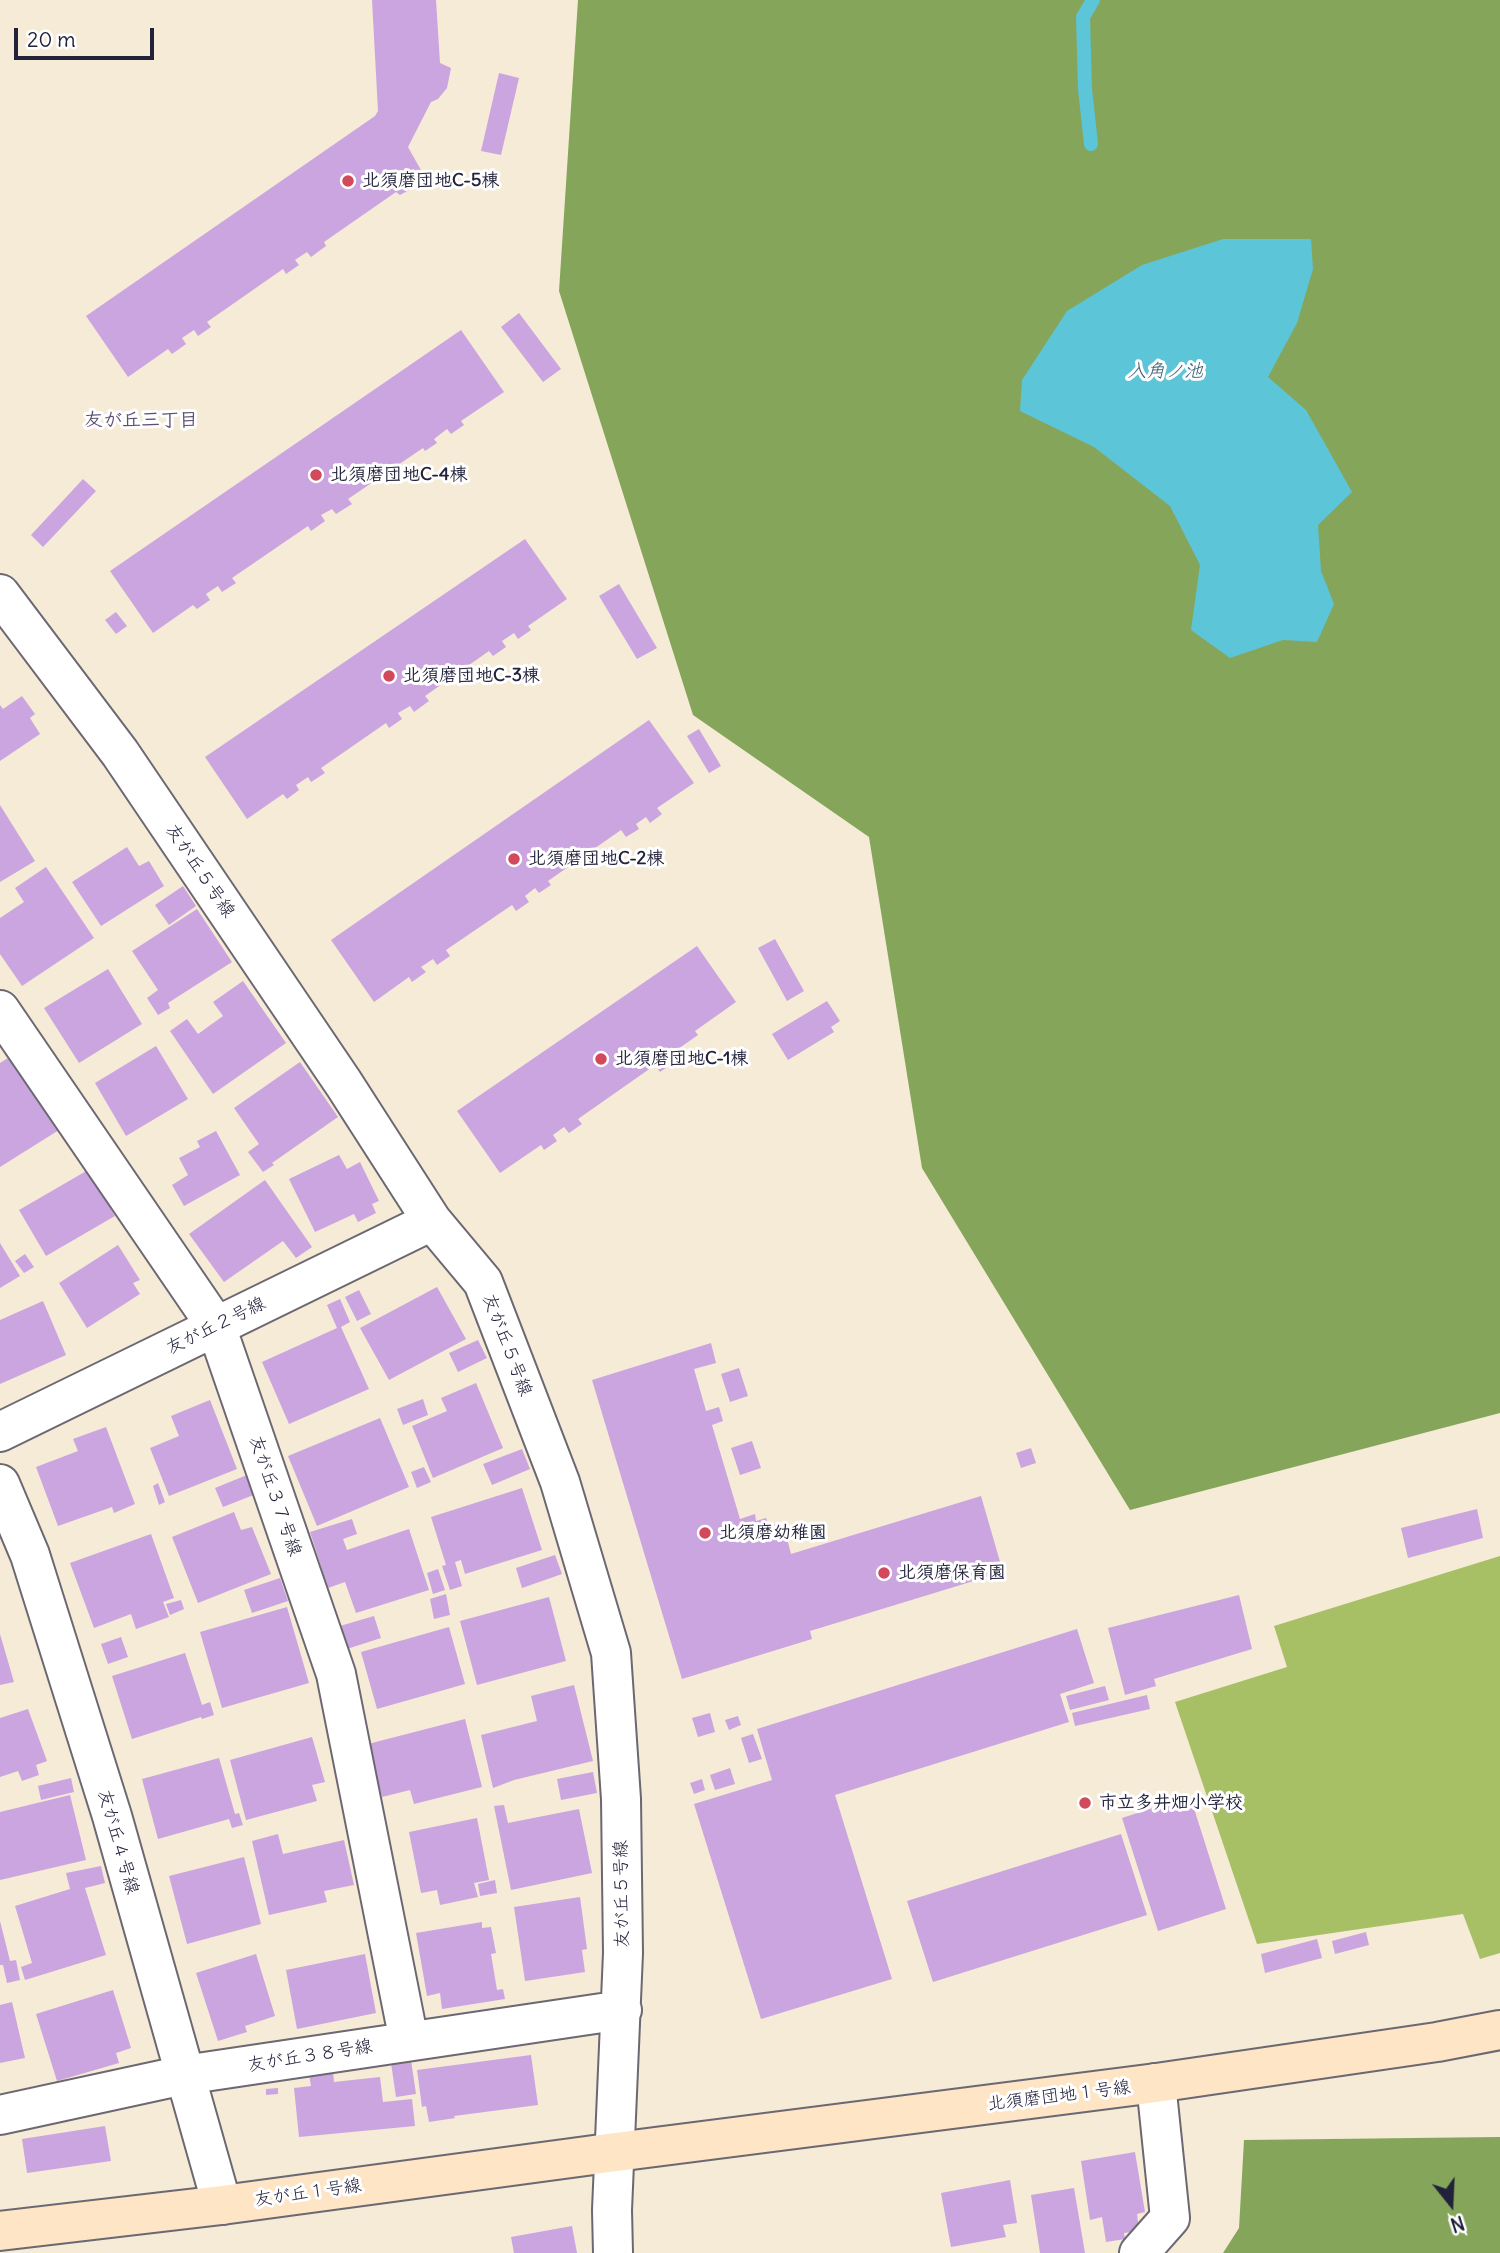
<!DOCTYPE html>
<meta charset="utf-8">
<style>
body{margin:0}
#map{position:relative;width:1500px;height:2253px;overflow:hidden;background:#f5ebd7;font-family:Delius,sans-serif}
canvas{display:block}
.north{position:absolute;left:1416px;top:2169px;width:70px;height:70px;-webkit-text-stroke:5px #fff;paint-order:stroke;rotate:162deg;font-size:19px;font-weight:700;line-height:28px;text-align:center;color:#22223b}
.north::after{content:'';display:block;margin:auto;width:24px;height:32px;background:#22223b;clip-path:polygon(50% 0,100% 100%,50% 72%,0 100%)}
.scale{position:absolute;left:14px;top:28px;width:140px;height:32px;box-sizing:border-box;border:4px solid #22223b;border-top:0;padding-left:9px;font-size:21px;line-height:24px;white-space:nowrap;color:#22223b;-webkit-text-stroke:5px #fff;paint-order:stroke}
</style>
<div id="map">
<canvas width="1500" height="2253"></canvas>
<div class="north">N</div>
<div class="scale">20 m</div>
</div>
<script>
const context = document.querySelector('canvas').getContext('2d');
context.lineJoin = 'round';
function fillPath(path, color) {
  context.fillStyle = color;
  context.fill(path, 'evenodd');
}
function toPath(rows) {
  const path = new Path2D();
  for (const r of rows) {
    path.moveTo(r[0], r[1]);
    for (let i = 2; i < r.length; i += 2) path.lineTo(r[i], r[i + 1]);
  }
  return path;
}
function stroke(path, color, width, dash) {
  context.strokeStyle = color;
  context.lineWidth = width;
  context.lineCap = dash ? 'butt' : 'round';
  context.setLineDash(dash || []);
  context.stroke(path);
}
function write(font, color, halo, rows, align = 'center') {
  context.font = font + ' Delius,"Klee One",sans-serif';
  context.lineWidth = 6;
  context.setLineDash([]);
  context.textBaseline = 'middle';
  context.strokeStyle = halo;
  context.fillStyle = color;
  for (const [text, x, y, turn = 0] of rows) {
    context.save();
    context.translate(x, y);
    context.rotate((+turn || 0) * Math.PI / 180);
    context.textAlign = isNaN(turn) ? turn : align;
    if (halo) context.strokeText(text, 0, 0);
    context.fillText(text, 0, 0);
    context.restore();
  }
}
fillPath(toPath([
 [1500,1556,1500,1953,1480,1959,1463,1914,1257,1944,1175,1702,1287,1667,1274,1626]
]), '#a7bf65');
fillPath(toPath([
 [578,0,1500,0,1500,1413,1130,1510,922,1168,869,837,693,715,559,291],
 [1500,2137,1500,2253,1223,2253,1239,2228,1244,2140]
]), '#85a65a');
fillPath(toPath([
 [1223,239,1311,239,1313,269,1297,323,1268,377,1306,410,1352,492,1318,525,1321,571,1334,604,1317,642,1283,640,1230,658,1191,630,1200,565,1170,506,1094,447,1020,411,1022,380,1067,311,1142,265]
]), '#5cc5d8');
stroke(toPath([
 [1091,144,1085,89,1083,17,1093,0]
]), '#5cc5d8', 14);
fillPath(toPath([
 [372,0,436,0,440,63,451,68,447,88,438,99,431,102,408,147,422,172,409,190,400,195,396,192,324,242,326,246,311,257,307,252,295,260,299,265,286,274,283,269,207,322,211,327,198,336,194,330,182,338,186,344,172,354,168,349,128,377,86,316,375,116,378,111],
 [499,73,519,78,501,155,481,151],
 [519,313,561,369,543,382,501,327],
 [461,330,504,392,461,421,464,425,451,434,447,429,434,439,437,443,425,451,423,448,348,499,352,504,336,514,332,509,321,515,325,521,311,531,308,526,232,578,236,583,222,592,218,586,206,594,210,600,197,609,193,605,153,633,110,571],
 [83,479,96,491,43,547,31,535],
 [525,539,567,599,528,626,531,630,518,639,514,633,502,641,506,647,493,656,489,651,425,696,429,701,414,712,410,706,398,713,402,719,389,728,386,723,321,768,325,773,311,782,308,777,296,785,299,790,287,799,283,794,247,819,205,757],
 [619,584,657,648,637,659,599,596],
 [116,612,127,626,116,634,105,620],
 [22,696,35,714,30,718,40,734,0,761,0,705,3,709],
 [649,720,694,783,657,808,662,814,650,823,646,817,636,824,639,829,626,837,621,830,548,881,551,885,539,893,535,888,525,896,529,902,516,911,512,905,446,950,450,956,437,965,433,959,421,967,426,972,412,982,409,977,374,1002,331,940],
 [699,729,721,766,709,773,687,736],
 [0,805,35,861,0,882],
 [127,847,139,866,149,861,164,886,101,926,72,882],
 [46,867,94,938,22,986,0,954,0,918,24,902,15,888],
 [183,886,196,906,169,925,155,905],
 [197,909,232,962,168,1003,170,1008,158,1015,147,998,158,990,132,951],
 [775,939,804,991,787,1001,758,948],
 [697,946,736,1002,695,1031,698,1035,668,1056,673,1063,660,1072,655,1065,578,1119,582,1124,569,1133,564,1127,553,1135,557,1141,544,1150,541,1145,500,1173,457,1111],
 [108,969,142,1024,79,1063,44,1008],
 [243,981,286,1043,213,1094,170,1031,187,1019,198,1034,223,1016,213,1002],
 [827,1001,840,1021,831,1027,834,1032,788,1060,772,1034],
 [156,1046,188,1099,126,1136,95,1083],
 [11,1056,59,1130,0,1167,0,1063],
 [300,1062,338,1117,272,1163,274,1165,263,1172,248,1152,259,1144,234,1108],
 [216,1131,240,1175,184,1206,172,1185,188,1175,179,1158,200,1147,197,1141],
 [339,1155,347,1169,360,1162,379,1201,372,1204,376,1213,358,1222,354,1214,315,1232,289,1179],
 [88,1170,115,1216,46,1256,19,1210],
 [265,1180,312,1247,296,1258,283,1241,224,1282,189,1234],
 [0,1243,20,1276,0,1288],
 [118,1245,140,1280,133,1283,140,1294,87,1328,59,1283],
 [25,1254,34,1267,24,1273,15,1261],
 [437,1287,466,1339,389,1380,360,1328],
 [359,1290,371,1314,357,1321,345,1297],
 [340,1299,350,1322,341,1327,369,1389,289,1424,262,1362,337,1328,327,1305],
 [43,1301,66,1355,0,1384,0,1320],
 [478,1340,487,1358,458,1372,449,1353],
 [711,1343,716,1363,694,1369,706,1411,719,1407,723,1421,712,1425,740,1519,755,1514,756,1521,766,1518,769,1526,776,1524,779,1533,785,1531,791,1554,981,1496,1003,1572,810,1631,812,1639,682,1679,592,1380],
 [739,1368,748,1396,730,1402,721,1374],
 [476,1383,503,1448,433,1478,412,1426,447,1411,441,1398],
 [423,1399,428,1415,403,1425,397,1409],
 [210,1400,237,1469,169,1496,150,1448,179,1436,171,1416],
 [380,1418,409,1487,317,1526,288,1456],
 [106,1427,135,1504,114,1513,112,1507,58,1526,36,1467,78,1451,73,1439],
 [752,1441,761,1468,740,1475,731,1448],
 [1031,1448,1036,1463,1021,1468,1016,1453],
 [522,1449,530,1469,492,1485,483,1464],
 [424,1467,431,1482,417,1488,411,1472],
 [247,1475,256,1494,223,1507,215,1488],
 [158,1483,165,1502,159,1505,153,1486],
 [522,1488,542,1550,465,1574,461,1560,455,1562,462,1586,450,1590,442,1566,446,1565,431,1517],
 [1477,1509,1483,1538,1408,1558,1401,1528],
 [234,1512,241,1530,252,1527,271,1574,198,1603,172,1537],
 [352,1519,357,1534,343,1539,347,1550,409,1529,429,1590,356,1613,345,1582,328,1588,310,1532],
 [151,1534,174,1598,163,1602,169,1617,136,1629,131,1614,94,1628,70,1563],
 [555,1555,562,1574,522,1588,516,1568],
 [438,1569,445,1590,433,1594,427,1573],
 [280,1578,288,1601,252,1613,244,1590],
 [446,1594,450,1615,434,1619,430,1599],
 [1239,1595,1252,1649,1154,1679,1156,1686,1125,1695,1108,1628],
 [549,1597,566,1661,477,1685,460,1621],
 [181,1600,184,1609,170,1615,166,1604],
 [287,1607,309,1683,222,1708,200,1632],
 [374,1616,381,1638,347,1649,340,1626],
 [449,1627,465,1684,377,1709,361,1652],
 [1077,1629,1094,1683,1060,1694,1069,1722,835,1795,892,1979,761,2019,694,1804,772,1780,757,1729],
 [0,1634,14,1682,0,1685],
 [121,1637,128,1657,108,1664,101,1644],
 [185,1653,202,1705,210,1702,214,1715,202,1719,201,1717,132,1739,112,1676],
 [574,1685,593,1761,514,1780,493,1788,481,1735,537,1721,531,1696],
 [1105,1686,1109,1700,1070,1710,1066,1696],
 [1147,1695,1150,1709,1075,1726,1072,1713],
 [28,1709,47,1761,36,1765,39,1775,22,1781,18,1771,0,1777,0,1718],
 [710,1713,715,1732,698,1737,692,1718],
 [738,1716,741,1725,729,1730,725,1720],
 [465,1719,482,1787,414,1804,410,1790,382,1797,368,1744],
 [753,1734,762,1759,749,1763,741,1738],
 [312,1737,325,1782,312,1785,317,1801,246,1820,230,1760],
 [219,1758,235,1814,239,1813,243,1825,232,1828,229,1819,158,1839,142,1779],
 [730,1768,735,1784,715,1790,710,1775],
 [593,1772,597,1793,561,1800,557,1779],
 [71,1778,74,1792,41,1800,38,1786],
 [702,1779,705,1790,694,1794,690,1783],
 [70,1795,86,1860,0,1880,0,1812],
 [1190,1796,1226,1909,1158,1931,1122,1818],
 [504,1805,508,1823,579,1809,592,1873,511,1890,494,1806],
 [477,1818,489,1880,474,1883,478,1897,440,1905,437,1890,421,1893,409,1832],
 [278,1834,283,1854,344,1840,354,1885,324,1891,327,1902,269,1915,252,1841],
 [1121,1834,1147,1915,933,1982,907,1901],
 [244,1857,261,1924,187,1944,169,1876],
 [101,1866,105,1883,85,1888,106,1955,25,1980,21,1967,32,1963,15,1906,70,1889,66,1873],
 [495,1880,497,1893,480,1896,478,1884],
 [580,1897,587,1949,582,1950,585,1972,525,1981,514,1907],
 [0,1921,10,1961,16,1960,20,1980,7,1983,3,1965,0,1965],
 [482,1922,482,1928,491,1927,496,1953,491,1954,497,1990,503,1989,505,1999,442,2009,440,1993,427,1996,416,1933],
 [1366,1932,1369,1945,1335,1954,1332,1941],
 [1317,1939,1322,1958,1265,1973,1261,1954],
 [256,1954,275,2016,245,2026,247,2032,218,2041,196,1973],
 [365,1954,376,2013,297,2029,286,1970],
 [113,1990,131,2048,116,2053,119,2063,57,2081,36,2014],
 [12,2002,25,2058,0,2063,0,2005],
 [531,2055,538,2105,454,2116,455,2118,429,2122,426,2106,422,2107,417,2070],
 [411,2060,416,2094,396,2097,391,2063],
 [333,2071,334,2082,380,2077,383,2102,412,2099,415,2126,299,2137,294,2088,311,2086,309,2074],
 [278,2088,278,2094,266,2095,266,2089],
 [105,2126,111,2161,27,2173,22,2139],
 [1135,2152,1145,2212,1137,2214,1139,2231,1124,2233,1125,2239,1106,2242,1102,2217,1090,2220,1081,2161],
 [1010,2180,1017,2223,1003,2225,1006,2237,951,2247,941,2193],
 [1074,2188,1085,2253,1040,2253,1031,2195],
 [572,2226,577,2253,514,2253,511,2237]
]), '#cba5df');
const street = toPath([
 [0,594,120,753,344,1084,432,1221,483,1282,560,1482,611,1653,621,1799,623,1953,612,2210,613,2253],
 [0,1010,216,1326,336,1674,409,2041],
 [0,1432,432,1221],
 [0,1484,30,1555,112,1816,222,2205],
 [0,2115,184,2075,622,2010],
 [1139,2253,1170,2218,1156,2083]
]);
const secondary = toPath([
 [0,2231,222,2205,616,2152,1156,2083,1437,2042,1500,2030]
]);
stroke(street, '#6c6872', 42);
stroke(secondary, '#6c6872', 42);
stroke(street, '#fff', 38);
stroke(secondary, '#fde5c5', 38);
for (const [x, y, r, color] of [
 [348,181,7,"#d1495b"],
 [316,475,7,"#d1495b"],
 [389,676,7,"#d1495b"],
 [514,859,7,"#d1495b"],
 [601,1059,7,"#d1495b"],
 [705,1533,7,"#d1495b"],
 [884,1573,7,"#d1495b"],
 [1085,1803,7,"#d1495b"]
]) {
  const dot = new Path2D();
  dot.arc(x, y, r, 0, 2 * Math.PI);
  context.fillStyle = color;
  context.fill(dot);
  stroke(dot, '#fff', 2.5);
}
write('bold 18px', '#22223b', '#fff', [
 ["北須磨団地C-5棟",362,181],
 ["北須磨団地C-4棟",330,475],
 ["北須磨団地C-3棟",403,676],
 ["北須磨団地C-2棟",528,859],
 ["北須磨団地C-1棟",615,1059],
 ["北須磨幼稚園",719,1533],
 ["北須磨保育園",898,1573],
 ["市立多井畑小学校",1099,1803]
], 'left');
write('18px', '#22223b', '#fff', [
 ["友が丘５号線",200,871,56],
 ["友が丘２号線",216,1326,-26],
 ["友が丘５号線",507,1345,69],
 ["友が丘３７号線",275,1496,71],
 ["友が丘４号線",118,1842,74],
 ["友が丘５号線",622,1894,-91],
 ["友が丘３８号線",310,2056,-9],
 ["北須磨団地１号線",1059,2096,-7],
 ["友が丘１号線",308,2193,-8]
]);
write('italic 19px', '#365b72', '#fff', [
 ["入角ノ池",1165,372]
]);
write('bold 19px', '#5d5074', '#fff', [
 ["友が丘三丁目",141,421]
]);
</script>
